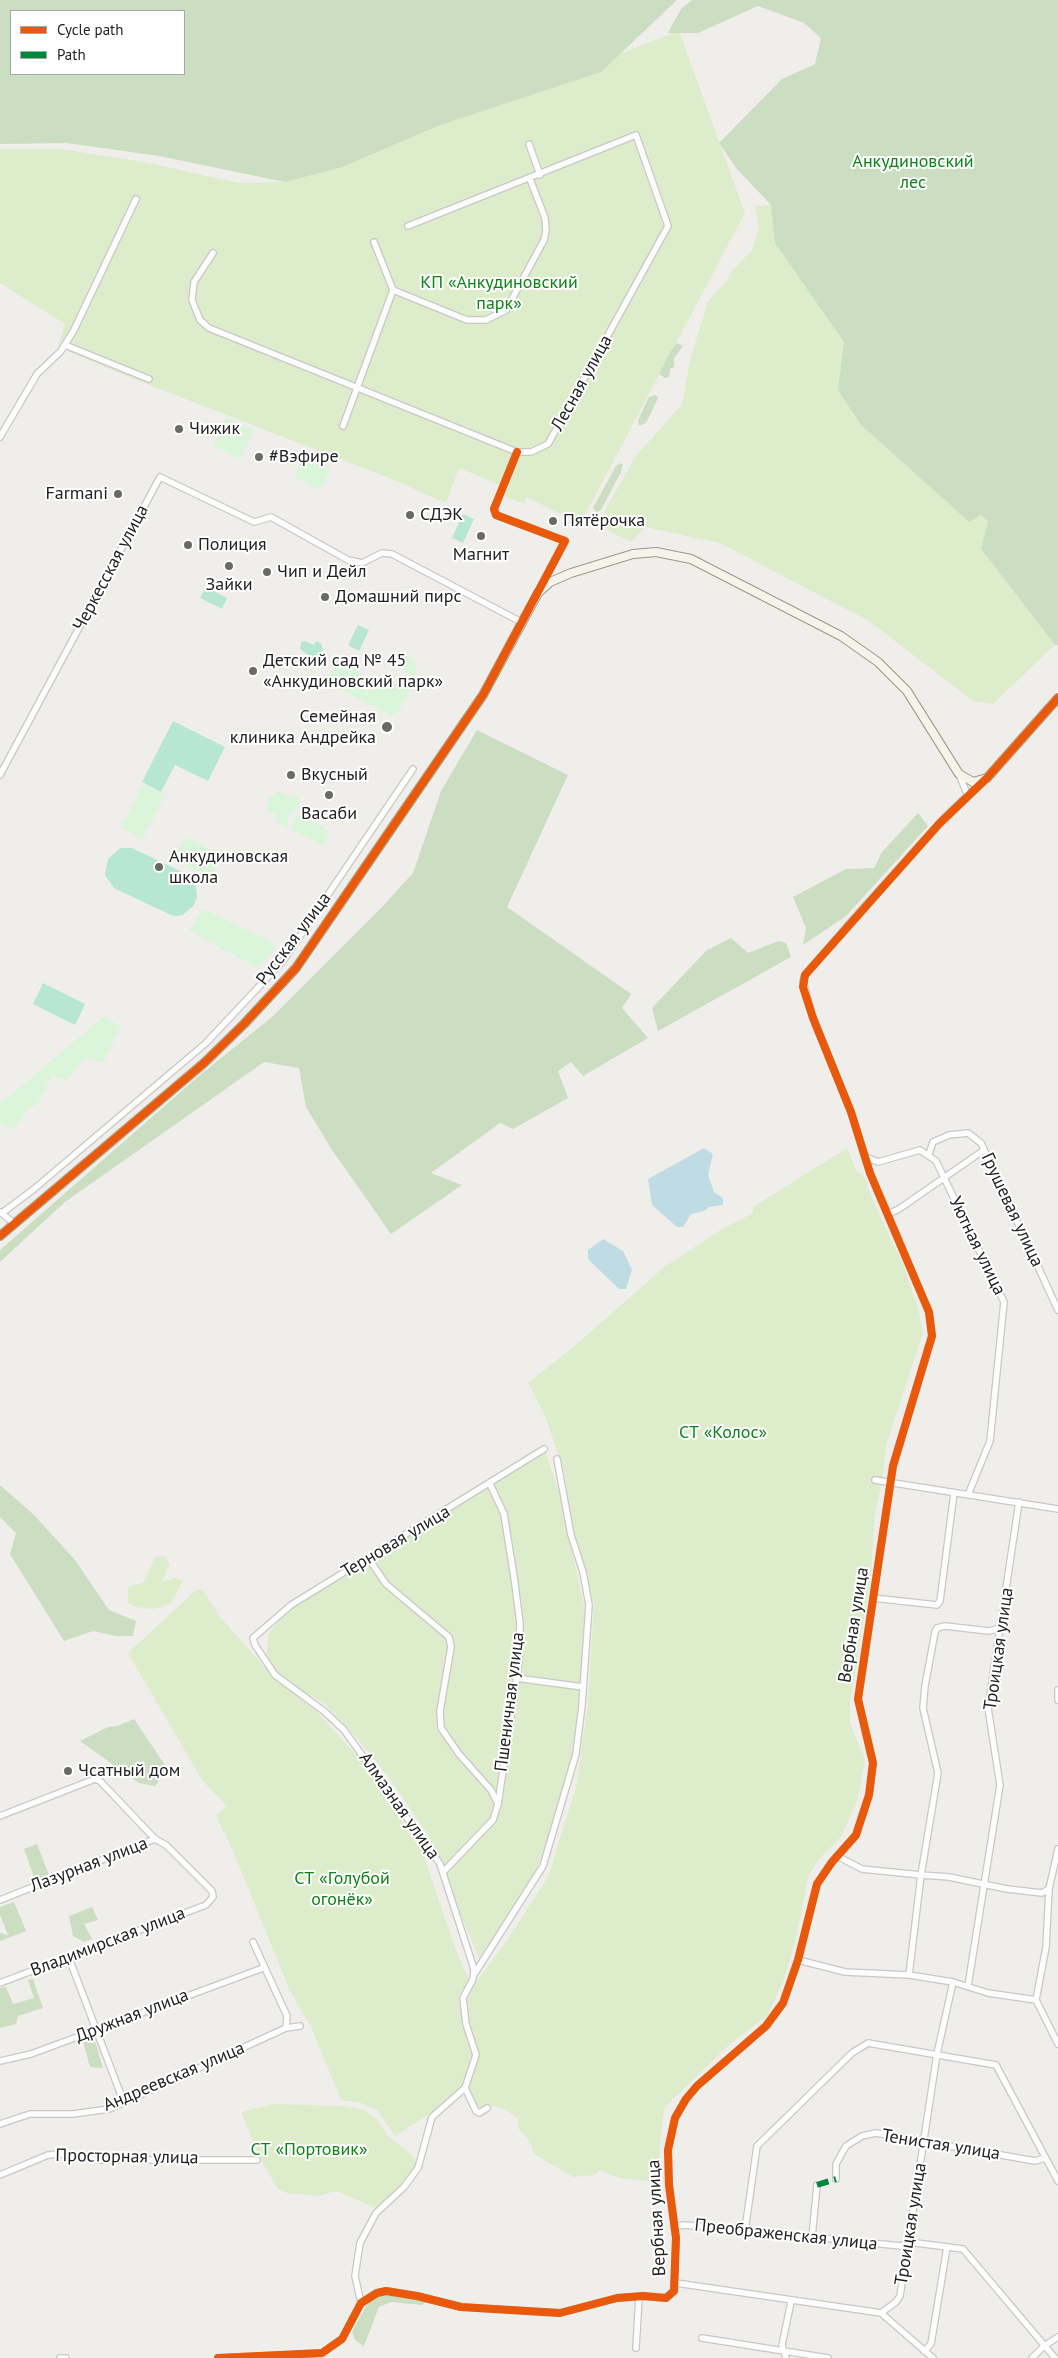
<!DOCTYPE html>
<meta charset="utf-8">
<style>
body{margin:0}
#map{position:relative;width:1058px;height:2358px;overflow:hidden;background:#f0eeeb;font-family:"PT Sans",sans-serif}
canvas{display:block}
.legend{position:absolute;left:10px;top:10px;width:175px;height:65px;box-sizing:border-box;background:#fff;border:1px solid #a7a7a7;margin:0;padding:6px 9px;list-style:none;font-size:15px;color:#222}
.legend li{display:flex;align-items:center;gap:10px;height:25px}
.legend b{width:25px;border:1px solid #a7a7a7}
</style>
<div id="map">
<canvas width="1058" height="2358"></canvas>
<ul class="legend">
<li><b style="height:6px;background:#e8590c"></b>Cycle path</li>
<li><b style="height:6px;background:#00873e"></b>Path</li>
</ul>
</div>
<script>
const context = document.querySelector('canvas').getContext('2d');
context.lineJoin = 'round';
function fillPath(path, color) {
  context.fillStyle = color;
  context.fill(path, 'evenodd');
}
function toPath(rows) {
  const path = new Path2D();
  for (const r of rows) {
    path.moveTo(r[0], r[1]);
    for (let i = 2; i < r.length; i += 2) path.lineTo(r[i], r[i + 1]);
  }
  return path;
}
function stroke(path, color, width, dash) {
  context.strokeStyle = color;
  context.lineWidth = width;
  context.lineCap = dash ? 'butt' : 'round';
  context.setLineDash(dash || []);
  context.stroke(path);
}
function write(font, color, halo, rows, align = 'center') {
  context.font = font + ' "PT Sans",sans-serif';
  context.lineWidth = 4;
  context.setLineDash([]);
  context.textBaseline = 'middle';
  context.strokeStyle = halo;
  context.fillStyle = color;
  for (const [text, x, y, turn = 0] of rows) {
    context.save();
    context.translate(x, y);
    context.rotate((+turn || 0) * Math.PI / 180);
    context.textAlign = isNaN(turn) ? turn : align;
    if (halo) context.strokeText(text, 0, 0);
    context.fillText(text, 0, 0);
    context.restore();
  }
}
fillPath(toPath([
 [679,31,745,213,580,524,527,497,524,504,497,493,500,485,459,468,446,503,394,480,121,374,58,347,65,324,0,283,0,149,60,149,144,162,239,183,285,182],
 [771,205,776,243,844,342,838,390,861,425,968,521,981,515,988,523,981,549,1055,645,993,704,973,701,869,621,720,543,645,527,631,542,610,532,602,520,605,510,636,456,682,404,690,360,708,301,724,284,732,271,752,250,759,228,755,206],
 [847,1148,857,1172,864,1176,871,1196,904,1267,918,1308,923,1333,886,1445,883,1475,874,1520,871,1575,850,1703,850,1723,865,1760,858,1798,841,1837,819,1859,808,1877,796,1939,784,1979,768,2015,730,2044,665,2107,661,2129,659,2178,656,2182,619,2178,600,2170,595,2175,573,2177,534,2154,530,2142,518,2128,518,2119,505,2109,494,2106,477,2107,468,2087,478,2057,468,2020,467,1994,506,1942,548,1877,576,1788,588,1703,594,1603,574,1533,564,1471,545,1416,528,1383,577,1344,663,1268,722,1229,753,1213,753,1207],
 [544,1449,558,1488,584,1605,585,1644,578,1717,570,1775,533,1879,479,1958,427,1833,388,1776,351,1731,324,1703,291,1685,272,1666,267,1655,268,1635,291,1605],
 [165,1556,170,1565,161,1582,175,1578,183,1581,170,1604,153,1609,135,1607,128,1603,128,1587,144,1582,155,1557],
 [202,1589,221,1618,273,1677,318,1713,368,1768,422,1851,457,1953,469,1980,459,1995,474,2059,463,2087,448,2102,395,2136,377,2110,361,2103,341,2100,311,2027,290,1991,233,1851,216,1816,227,1806,202,1780,128,1653,195,1591],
 [273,2104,345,2106,364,2110,377,2119,388,2136,412,2155,416,2163,414,2171,408,2180,388,2200,376,2208,336,2191,318,2196,287,2193,278,2189,261,2160,241,2112]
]), '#ddeccb');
fillPath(toPath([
 [0,0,677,0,601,72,440,125,342,167,285,182,159,156,67,143,0,144],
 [11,11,184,11,184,74,11,74],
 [692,0,1058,0,1058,645,1055,645,981,549,988,522,981,515,969,522,861,425,838,390,844,342,775,243,771,205,736,168,719,143,782,79,815,64,821,38,804,23,758,6,698,33,668,33,681,9],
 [677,343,683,346,674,358,674,367,670,369,669,377,665,378,659,374,671,351],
 [656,395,658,398,646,423,639,426,638,420,649,397],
 [621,463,623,465,621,472,601,510,596,512,593,508,616,466],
 [477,730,568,775,507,907,631,994,622,1008,648,1038,583,1076,571,1062,558,1071,568,1098,513,1129,500,1123,431,1173,462,1185,391,1234,332,1150,306,1107,299,1068,264,1062,65,1202,0,1262,0,1250,200,1075,272,1017,382,907,413,873,441,791],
 [918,813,928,826,846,916,803,945,806,928,793,897,846,869,874,868,882,852],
 [731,938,748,953,779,941,786,943,791,957,658,1031,652,1008,707,950],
 [0,1485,34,1515,75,1560,109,1610,136,1621,133,1636,116,1636,93,1631,64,1641,10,1554,16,1533,0,1517],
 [134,1719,167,1768,155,1786,139,1783,80,1741,108,1727,117,1726],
 [37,1844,49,1875,35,1880,24,1849],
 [14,1902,26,1931,0,1941,0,1933,8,1935,0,1915,0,1907],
 [92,1907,98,1920,84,1924,92,1939,84,1942,73,1936,69,1916],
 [33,1979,43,2008,18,2016,16,2024,0,2028,0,1988,6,1987,13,2004,34,1998,28,1980],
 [94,2038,103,2068,90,2067,83,2041],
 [381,2294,427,2301,422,2305,391,2302,379,2307,364,2346,355,2340,352,2332,369,2301]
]), '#cbdec1');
fillPath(toPath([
 [226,417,254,430,241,459,213,446],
 [305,455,331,468,321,487,316,488,297,479,295,472],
 [403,655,408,655,415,661,417,671,414,676,407,674,401,668,399,661],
 [339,656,356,663,355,667,363,678,362,684,366,692,382,686,390,679,411,690,397,714,391,715,327,683,326,680,336,666],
 [143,784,165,795,143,839,121,828],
 [277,791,293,798,299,793,299,805,288,816,288,828,274,821,277,815,266,810,269,798],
 [297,814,330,831,323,845,290,829],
 [185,837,221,855,210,877,174,859],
 [205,910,274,943,275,949,258,968,189,931,201,911],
 [106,1017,121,1027,103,1063,89,1058,81,1062,67,1081,52,1075,37,1105,27,1109,16,1128,12,1129,0,1123,0,1104,102,1018]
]), '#daf5da');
fillPath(toPath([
 [463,514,474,519,463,543,452,538],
 [206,587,227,598,222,609,200,598],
 [358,625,369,630,359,651,348,645],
 [304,641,314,645,316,641,321,643,323,650,320,657,313,659,300,649,301,642],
 [173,721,225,747,208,781,175,765,161,792,142,782],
 [120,848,132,848,186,874,195,882,197,896,194,905,183,915,173,916,114,888,105,875,108,859],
 [43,983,85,1004,75,1025,33,1004]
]), '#b7e6d2');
fillPath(toPath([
 [704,1148,713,1154,708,1175,714,1192,723,1198,723,1205,709,1207,704,1211,691,1214,683,1227,677,1227,652,1205,648,1179],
 [603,1239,623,1251,632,1270,626,1289,619,1289,588,1259,588,1250]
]), '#bfdbe3');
const street = toPath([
 [529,144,540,175],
 [213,253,194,282,192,300,200,320,209,328,517,452,531,452,548,444,668,226,636,135,408,226],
 [393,290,467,320,486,320,506,310,544,240,546,231,545,218,530,179],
 [65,345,149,379],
 [343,426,393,290,374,242],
 [0,437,37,374,61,351,74,330,136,199],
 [517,452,494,509,496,515,565,541,540,590],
 [959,774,968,796],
 [0,775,160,477,254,522,271,517,348,560,362,563,382,553,392,554,523,623],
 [929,1154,933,1142,949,1135,968,1133,981,1143,1058,1310],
 [866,1157,878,1162,920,1150,936,1161,1004,1302,990,1441,968,1495],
 [0,1212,15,1224],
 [2,1213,34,1189,206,1043,283,961,413,769],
 [888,1214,899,1209,984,1150],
 [875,1480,1058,1509],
 [369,1559,386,1584,449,1637,451,1647,440,1711,441,1728,459,1754,491,1790,498,1804],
 [873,1598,937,1605,940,1601,954,1493],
 [1000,1628,989,1631,945,1626,937,1628,935,1632,925,1686,923,1708,938,1773,921,1875,949,1877,1007,1889,1042,1893,1049,1889],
 [516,1678,583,1687],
 [1058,1690,1058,1700],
 [0,1816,95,1779,100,1781,155,1839],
 [1058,1849,1049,1889,1046,1947,1036,2000,1058,2044],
 [839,1857,862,1869,921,1875,909,1975],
 [443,1872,493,1820,498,1804,519,1662,520,1623,514,1577,504,1514,490,1484],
 [0,1900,155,1839,166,1845,212,1891,213,1897,206,1905,0,1983],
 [253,1942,287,2016,286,2028],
 [69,1958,124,2103],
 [798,1960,845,1972,909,1975,953,1982,988,1993,1036,2000],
 [475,1973,543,1866,576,1754,582,1705,589,1605,583,1572,571,1535,557,1459],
 [968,1986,1000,1785,988,1708,1019,1502],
 [0,2061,31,2054,263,1968],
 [465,2088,476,2055,466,2024,463,1998,473,1979,474,1969,440,1864,344,1730,325,1712,275,1675,255,1645,253,1638,291,1605,544,1449],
 [0,2124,30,2114,73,2114,109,2109,286,2028,300,2026],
 [0,2175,48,2155,60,2154,100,2160,257,2160],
 [836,2179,836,2164,846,2146,862,2136,876,2133,1035,2161,1045,2158],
 [674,2227,684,2225,745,2230,901,2246,908,2242,963,2249,1055,2358],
 [745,2230,757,2146,852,2053,868,2043,996,2065,1058,2181],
 [812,2237,817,2185],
 [676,2283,881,2313,896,2302,900,2296,937,2054,953,1982],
 [361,2303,355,2276,360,2243,376,2213,404,2187,418,2168,432,2117,465,2088,476,2111,479,2113,487,2108],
 [881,2313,933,2358],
 [702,2338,828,2358],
 [636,2348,639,2297],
 [924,2351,931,2344,947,2247],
 [60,2358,66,2358],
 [218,2358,322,2353,342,2339,361,2303,377,2293,386,2291,417,2296,461,2307,560,2313,617,2298,643,2296,666,2298,674,2291,676,2238,669,2185,668,2150,675,2118,686,2099,697,2086,766,2026,783,2003,798,1960,817,1884,832,1862,856,1835,869,1795,873,1763,858,1699,893,1466,932,1336,929,1312,870,1173,851,1112,813,1018,803,981,805,975,847,926,945,817,986,778],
 [786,2358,782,2345,791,2302],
 [1032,2358,1044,2346,1058,2337]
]);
const secondary = toPath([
 [0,1236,204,1063,244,1024,296,968,483,695,538,593,550,582,571,573,633,554,656,552,691,559,841,636,878,662,907,691,959,774,973,782,987,778,1058,698]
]);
stroke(street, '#c9c8c7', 8);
stroke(secondary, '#999a82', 10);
stroke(street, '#fdfcfc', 5.5);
stroke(secondary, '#f4f4ed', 8);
stroke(toPath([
 [817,2185,836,2179]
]), '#00873e', 6, [12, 6]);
stroke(toPath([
 [0,1236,204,1063,244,1024,296,968,483,695,565,541,496,515,494,509,517,452],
 [218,2358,322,2353,342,2339,361,2303,377,2293,386,2291,417,2296,461,2307,560,2313,617,2298,643,2296,666,2298,674,2291,676,2238,669,2185,668,2150,675,2118,686,2099,697,2086,766,2026,783,2003,798,1960,817,1884,832,1862,856,1835,869,1795,873,1763,858,1699,893,1466,932,1336,929,1312,870,1173,851,1112,813,1018,803,987,805,975,939,824,987,778,1058,698]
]), '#e8590c', 8);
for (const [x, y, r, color] of [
 [179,429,5,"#6a6968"],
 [259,457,5,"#6a6968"],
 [118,494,5,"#6a6968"],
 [410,515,5,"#6a6968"],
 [553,521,5,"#6a6968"],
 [481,536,5,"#6a6968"],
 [188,545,5,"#6a6968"],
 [229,566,5,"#6a6968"],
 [267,572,5,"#6a6968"],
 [325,597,5,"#6a6968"],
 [253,671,5,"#6a6968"],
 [387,727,6,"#6a6968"],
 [291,775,5,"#6a6968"],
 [329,795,5,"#6a6968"],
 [159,867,5,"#6a6968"],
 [68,1771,5,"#6a6968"]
]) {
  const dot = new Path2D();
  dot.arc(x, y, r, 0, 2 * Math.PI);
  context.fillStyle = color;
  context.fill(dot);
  stroke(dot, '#fff', 2);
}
write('18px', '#0c8416', '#fff', [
 ["Анкудиновский",913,162],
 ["лес",913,183],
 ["КП «Анкудиновский",499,283],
 ["парк»",499,304],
 ["СТ «Колос»",723,1433],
 ["СТ «Голубой",342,1879],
 ["огонёк»",342,1900],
 ["СТ «Портовик»",309,2150]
]);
write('18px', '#222', '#fff', [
 ["Лесная улица",582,383,-61],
 ["Черкесская улица",111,568,-62],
 ["Русская улица",294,939,-53],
 ["Грушевая улица",1012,1210,65],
 ["Уютная улица",977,1246,64],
 ["Терновая улица",396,1542,-31],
 ["Вербная улица",854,1625,-81],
 ["Троицкая улица",999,1649,-82],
 ["Пшеничная улица",510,1702,-83],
 ["Алмазная улица",399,1806,55],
 ["Лазурная улица",89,1865,-21],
 ["Владимирская улица",108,1942,-21],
 ["Дружная улица",132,2016,-21],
 ["Андреевская улица",174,2077,-23],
 ["Тенистая улица",941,2145,9],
 ["Просторная улица",127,2157,1],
 ["Вербная улица",657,2218,-93],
 ["Троицкая улица",911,2224,-81],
 ["Преображенская улица",786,2235,6]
]);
write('18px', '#222', '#fff', [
 ["Чижик",189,429],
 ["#Вэфире",269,457],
 ["Farmani",108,494,"right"],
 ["СДЭК",420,515],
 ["Пятёрочка",563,521],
 ["Полиция",198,545],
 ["Магнит",481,555,"center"],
 ["Чип и Дейл",277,572],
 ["Зайки",229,585,"center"],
 ["Домашний пирс",335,597],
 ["Детский сад № 45",263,661],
 ["«Анкудиновский парк»",263,682],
 ["Семейная",376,717,"right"],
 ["клиника Андрейка",376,738,"right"],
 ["Вкусный",301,775],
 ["Васаби",329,814,"center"],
 ["Анкудиновская",169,857],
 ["школа",169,878],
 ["Чсатный дом",78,1771]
], 'left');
</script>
